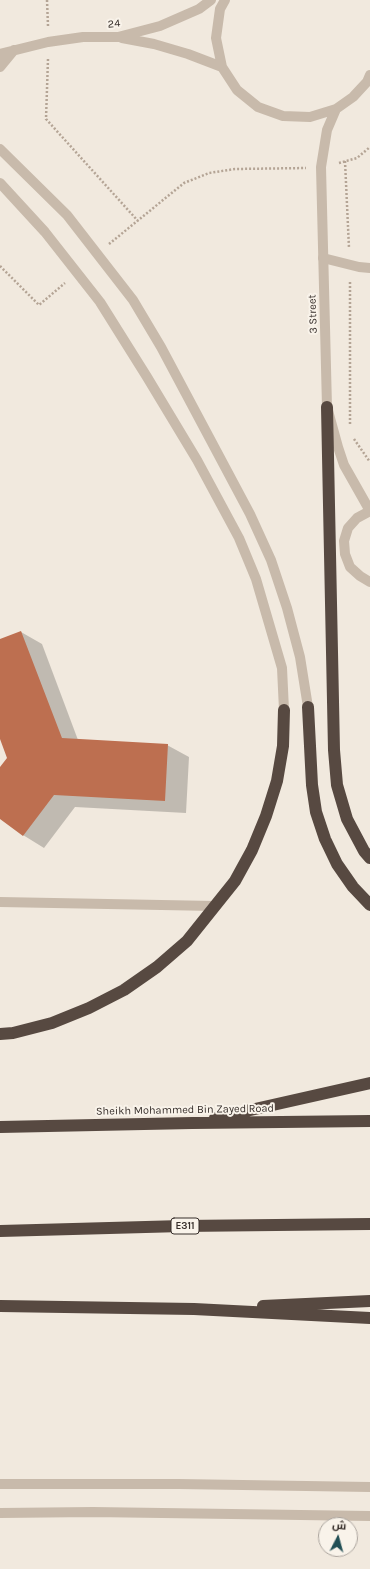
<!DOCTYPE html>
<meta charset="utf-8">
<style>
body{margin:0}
#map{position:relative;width:370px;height:1569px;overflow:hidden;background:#f1e9de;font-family:Karla,Cairo,sans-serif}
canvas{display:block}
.north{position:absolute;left:318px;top:1517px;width:40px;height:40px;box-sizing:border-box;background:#f9f3ea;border:1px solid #aba49d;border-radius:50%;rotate:6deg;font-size:11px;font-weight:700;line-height:16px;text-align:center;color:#362e2a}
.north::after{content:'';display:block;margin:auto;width:14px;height:18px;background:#224f55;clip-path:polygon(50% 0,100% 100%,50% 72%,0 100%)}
</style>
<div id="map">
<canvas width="370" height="1569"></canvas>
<div class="north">ش</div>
</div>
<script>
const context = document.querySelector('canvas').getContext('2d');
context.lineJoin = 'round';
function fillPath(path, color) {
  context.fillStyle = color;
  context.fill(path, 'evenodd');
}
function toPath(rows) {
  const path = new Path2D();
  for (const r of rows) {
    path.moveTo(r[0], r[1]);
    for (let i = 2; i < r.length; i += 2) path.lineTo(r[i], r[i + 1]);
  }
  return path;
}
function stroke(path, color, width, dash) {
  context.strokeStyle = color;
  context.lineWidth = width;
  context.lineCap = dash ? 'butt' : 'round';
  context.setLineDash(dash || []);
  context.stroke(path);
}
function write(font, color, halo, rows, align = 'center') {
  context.font = font + ' Karla,sans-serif';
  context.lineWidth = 4;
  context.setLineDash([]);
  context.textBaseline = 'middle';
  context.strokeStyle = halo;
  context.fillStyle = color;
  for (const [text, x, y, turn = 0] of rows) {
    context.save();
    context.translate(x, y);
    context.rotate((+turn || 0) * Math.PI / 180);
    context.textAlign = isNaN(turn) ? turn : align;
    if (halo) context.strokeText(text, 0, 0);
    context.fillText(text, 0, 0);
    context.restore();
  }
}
fillPath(toPath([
 [21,632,42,644,78,740,167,745,189,757,186,813,75,807,44,848,23,835,0,818,0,769,8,758,0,736,0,640]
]), '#0003');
fillPath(toPath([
 [21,631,62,738,168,744,165,801,54,795,23,836,0,819,0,767,7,758,0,739,0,639]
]), '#bd6f50');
stroke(toPath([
 [47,0,48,26],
 [48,59,46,119,138,221],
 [345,161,349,248],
 [339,163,357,158,370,147],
 [109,244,184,183,209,173,235,169,306,168],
 [0,266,39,305,65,283],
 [350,424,350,281],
 [354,439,370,462]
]), '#b4a495', 2.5, [2, 2]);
stroke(toPath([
 [323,258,359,267,370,268]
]), '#c8baab', 10);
stroke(toPath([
 [225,0,220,9,216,38,222,67,237,90,258,107,283,116,310,117,336,109,353,97,367,82,370,75],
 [122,38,154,44,188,54,222,67],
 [0,54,48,42,83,37,118,37,160,26,199,9,211,0],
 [0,67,14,50],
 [336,109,327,130,321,167,327,407,338,447,344,465,370,511],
 [0,149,67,215,133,300,161,347,250,514,271,560,287,608,300,657,308,707],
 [0,183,45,232,100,302,147,377,197,460,239,538,256,579,282,668,284,710],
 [370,511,357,518,348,528,344,541,345,554,350,567,360,576,370,582],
 [0,902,215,906]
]), '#c8baab', 10);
stroke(toPath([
 [0,1484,179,1484,370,1487],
 [0,1513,93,1512,370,1516]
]), '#c8baab', 10);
stroke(toPath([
 [327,407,334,750,337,785,347,819,364,851,370,858],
 [308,707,312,785,316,812,325,839,337,864,353,887,370,905],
 [0,1034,13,1033,52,1023,89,1008,124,990,157,967,187,941,235,881,252,850,266,816,277,781,283,746,284,710],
 [215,1118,370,1083],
 [0,1127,192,1123,370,1121],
 [0,1231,182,1226,370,1224],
 [0,1306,194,1309,370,1318],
 [263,1306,370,1301]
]), '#574941', 12);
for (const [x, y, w] of [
 [185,1226,28]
]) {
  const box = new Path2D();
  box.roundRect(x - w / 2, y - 8, w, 16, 3);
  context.fillStyle = '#f9f3ea';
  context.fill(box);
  stroke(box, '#362e2a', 1);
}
write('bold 10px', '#362e2a', null, [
 ["E311",185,1226]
]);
write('11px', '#362e2a', '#f9f3ea', [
 ["24",114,24,-6],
 ["3 Street",313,314,-92],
 ["Sheikh Mohammed Bin Zayed Road",185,1110,-1]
]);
</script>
